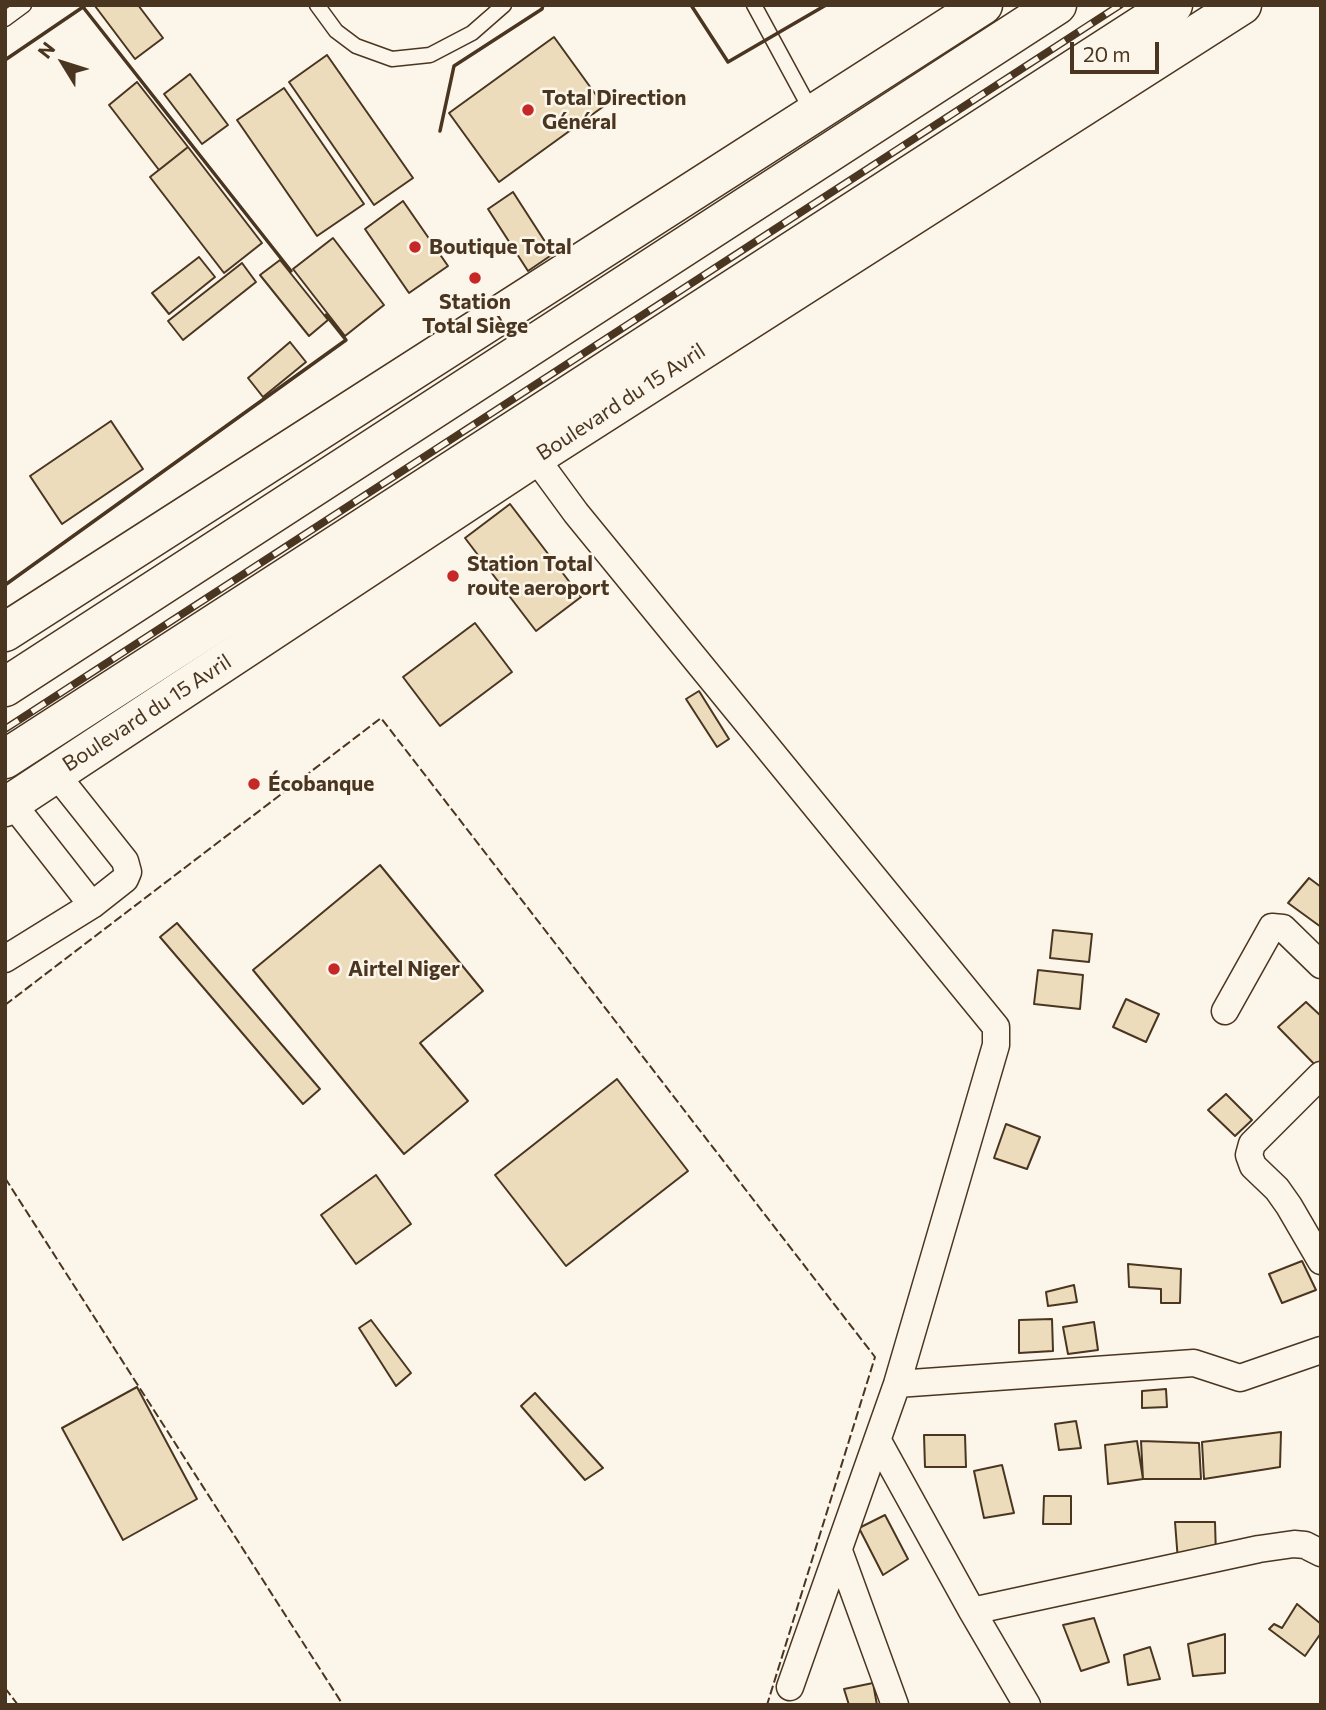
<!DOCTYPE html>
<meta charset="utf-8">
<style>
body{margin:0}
#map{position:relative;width:1326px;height:1710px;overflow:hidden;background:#fbf6e9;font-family:Commissioner,sans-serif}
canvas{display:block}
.frame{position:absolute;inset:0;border:7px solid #4a3520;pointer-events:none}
.north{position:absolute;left:28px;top:28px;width:70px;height:70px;-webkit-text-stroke:5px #fbf6e9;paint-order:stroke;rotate:308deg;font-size:19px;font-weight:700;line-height:28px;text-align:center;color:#4a3520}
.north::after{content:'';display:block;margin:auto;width:24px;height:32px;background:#4a3520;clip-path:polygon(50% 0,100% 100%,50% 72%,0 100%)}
.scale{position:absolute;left:1070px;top:42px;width:89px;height:32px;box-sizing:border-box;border:4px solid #4a3520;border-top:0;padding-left:9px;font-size:21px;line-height:24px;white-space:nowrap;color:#4a3520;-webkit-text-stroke:5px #fbf6e9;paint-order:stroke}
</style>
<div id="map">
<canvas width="1326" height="1710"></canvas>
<div class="frame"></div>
<div class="north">N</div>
<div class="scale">20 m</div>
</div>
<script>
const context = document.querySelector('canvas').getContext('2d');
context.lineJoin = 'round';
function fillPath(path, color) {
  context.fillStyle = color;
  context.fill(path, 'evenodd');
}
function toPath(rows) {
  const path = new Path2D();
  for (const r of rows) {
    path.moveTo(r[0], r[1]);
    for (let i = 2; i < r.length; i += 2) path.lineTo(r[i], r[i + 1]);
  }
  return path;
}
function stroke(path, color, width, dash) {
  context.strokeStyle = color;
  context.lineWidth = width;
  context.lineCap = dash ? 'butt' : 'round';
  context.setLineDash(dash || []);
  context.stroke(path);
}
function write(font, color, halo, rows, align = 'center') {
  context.font = font + ' Commissioner,sans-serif';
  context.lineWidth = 5;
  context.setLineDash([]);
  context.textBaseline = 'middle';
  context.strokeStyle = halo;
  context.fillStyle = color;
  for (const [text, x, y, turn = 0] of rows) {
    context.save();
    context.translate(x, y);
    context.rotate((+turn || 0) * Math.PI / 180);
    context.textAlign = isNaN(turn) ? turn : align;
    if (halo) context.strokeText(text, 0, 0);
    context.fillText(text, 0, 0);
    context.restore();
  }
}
const building = toPath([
 [138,5,163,38,135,59,95,6,138,5],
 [554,37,604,106,499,182,449,113,554,37],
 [327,55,413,178,374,205,289,82,327,55],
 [190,74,228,125,202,144,164,94,190,74],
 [137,82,188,147,159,170,109,105,137,82],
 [284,88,364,204,317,236,237,120,284,88],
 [188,147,262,243,224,273,150,177,188,147],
 [513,192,553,254,528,271,488,209,513,192],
 [403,201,448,266,409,293,365,229,403,201],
 [333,238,384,305,345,336,293,269,333,238],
 [199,257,215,277,169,314,152,293,199,257],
 [280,260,328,320,309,336,260,275,280,260],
 [242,263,256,282,183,340,168,321,242,263],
 [290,342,306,362,263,397,248,378,290,342],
 [111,421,143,469,62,524,30,476,111,421],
 [510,504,581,597,536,631,465,538,510,504],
 [475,623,512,672,440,726,403,677,475,623],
 [699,691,729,739,717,747,686,699,699,691],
 [380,865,483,991,420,1043,468,1101,404,1154,253,970,380,865],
 [1309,878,1321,887,1321,927,1288,903,1309,878],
 [177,923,320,1089,303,1104,160,937,177,923],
 [1053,930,1092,934,1089,962,1050,958,1053,930],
 [1038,970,1083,975,1080,1009,1034,1004,1038,970],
 [1126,999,1159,1014,1146,1042,1113,1027,1126,999],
 [1306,1002,1321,1016,1321,1071,1278,1027,1306,1002],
 [617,1079,688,1171,566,1266,495,1175,617,1079],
 [1226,1094,1252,1120,1235,1136,1208,1110,1226,1094],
 [1006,1124,1040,1137,1027,1169,994,1158,1006,1124],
 [376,1175,411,1224,356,1264,321,1215,376,1175],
 [1302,1261,1316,1290,1282,1303,1269,1274,1302,1261],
 [1128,1264,1181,1269,1180,1303,1161,1303,1161,1289,1129,1287,1128,1264],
 [1074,1285,1077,1302,1048,1306,1046,1292,1074,1285],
 [1052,1319,1053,1351,1019,1353,1019,1320,1052,1319],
 [371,1320,411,1373,396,1386,359,1328,371,1320],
 [1094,1322,1098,1350,1068,1354,1063,1327,1094,1322],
 [137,1387,197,1499,123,1540,62,1428,137,1387],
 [1166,1389,1167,1407,1142,1408,1142,1391,1166,1389],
 [535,1393,603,1468,585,1480,521,1406,535,1393],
 [1076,1421,1081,1448,1059,1450,1055,1424,1076,1421],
 [1281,1432,1280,1467,1204,1479,1202,1442,1281,1432],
 [924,1435,965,1435,966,1467,925,1467,924,1435],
 [1137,1441,1143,1479,1108,1484,1105,1445,1137,1441],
 [1141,1441,1199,1443,1201,1479,1143,1479,1141,1441],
 [1002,1465,1014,1513,984,1518,974,1471,1002,1465],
 [1044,1496,1071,1496,1071,1524,1043,1524,1044,1496],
 [885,1515,908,1559,883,1575,859,1528,885,1515],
 [1175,1522,1215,1522,1216,1556,1178,1561,1175,1522],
 [1297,1604,1321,1624,1321,1633,1305,1656,1269,1629,1274,1624,1282,1628,1297,1604],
 [1094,1618,1109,1662,1081,1671,1063,1625,1094,1618],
 [1225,1634,1225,1673,1193,1676,1188,1644,1225,1634],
 [1150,1647,1160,1679,1128,1685,1124,1655,1150,1647],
 [873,1683,877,1705,849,1705,844,1689,873,1683]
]);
fillPath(building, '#ecdcbc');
stroke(building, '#4a3520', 2);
const lane = toPath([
 [317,5,336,31,356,46,392,59,430,55,472,33,504,5],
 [754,5,812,112],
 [5,19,24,5]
]);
const street = toPath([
 [535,457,576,513,996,1027,996,1045,897,1384,790,1687],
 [12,803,92,905],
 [5,959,92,905,125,879,128,872,125,861,55,773],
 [1225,1011,1272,927,1283,928,1321,965],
 [1321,1075,1252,1144,1249,1155,1253,1166,1277,1189,1289,1206,1321,1261],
 [897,1384,1194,1363,1240,1378,1321,1350],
 [878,1441,972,1611,1259,1549,1294,1544,1305,1545,1321,1553],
 [839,1551,895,1705],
 [972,1611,1027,1705]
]);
const primary = toPath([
 [5,632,983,5],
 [5,807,535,457,1242,5]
]);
const highway = toPath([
 [5,687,1057,5],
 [5,759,1173,5]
]);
stroke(lane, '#4a3520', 17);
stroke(street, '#4a3520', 29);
stroke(primary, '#4a3520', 41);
stroke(highway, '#4a3520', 41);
stroke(lane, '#fbf6e9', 14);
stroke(street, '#fbf6e9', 26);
stroke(primary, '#fbf6e9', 38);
stroke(highway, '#fbf6e9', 38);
const rail = toPath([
 [5,729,1120,5]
]);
stroke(rail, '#4a3520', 8);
stroke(rail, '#fbf6e9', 5, [16]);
stroke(toPath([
 [5,1005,381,718,875,1357,767,1705],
 [5,1178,343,1705],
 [5,1688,18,1705]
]), '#4a3520', 2, [9, 3.5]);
stroke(toPath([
 [86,5,83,7,291,271],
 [691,5,728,62,826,5],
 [5,60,83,7],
 [440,131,454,66,542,9,543,5],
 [5,585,346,340,326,315]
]), '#4a3520', 3.5);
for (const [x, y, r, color] of [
 [528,110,7,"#c62828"],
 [415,247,7,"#c62828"],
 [475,278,7,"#c62828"],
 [453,576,7,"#c62828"],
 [254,784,7,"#c62828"],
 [334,969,7,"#c62828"]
]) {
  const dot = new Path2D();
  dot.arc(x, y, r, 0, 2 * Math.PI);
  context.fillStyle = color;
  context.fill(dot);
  stroke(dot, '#fbf6e9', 2.5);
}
write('bold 21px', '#4a3520', '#fbf6e9', [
 ["Total Direction",542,98],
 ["Général",542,122],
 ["Boutique Total",429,247],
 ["Station",475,302,"center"],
 ["Total Siège",475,326,"center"],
 ["Station Total",467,564],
 ["route aeroport",467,588],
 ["Écobanque",268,784],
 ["Airtel Niger",348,969]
], 'left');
write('21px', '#4a3520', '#fbf6e9', [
 ["Boulevard du 15 Avril",621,402,-33],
 ["Boulevard du 15 Avril",147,713,-33]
]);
</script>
